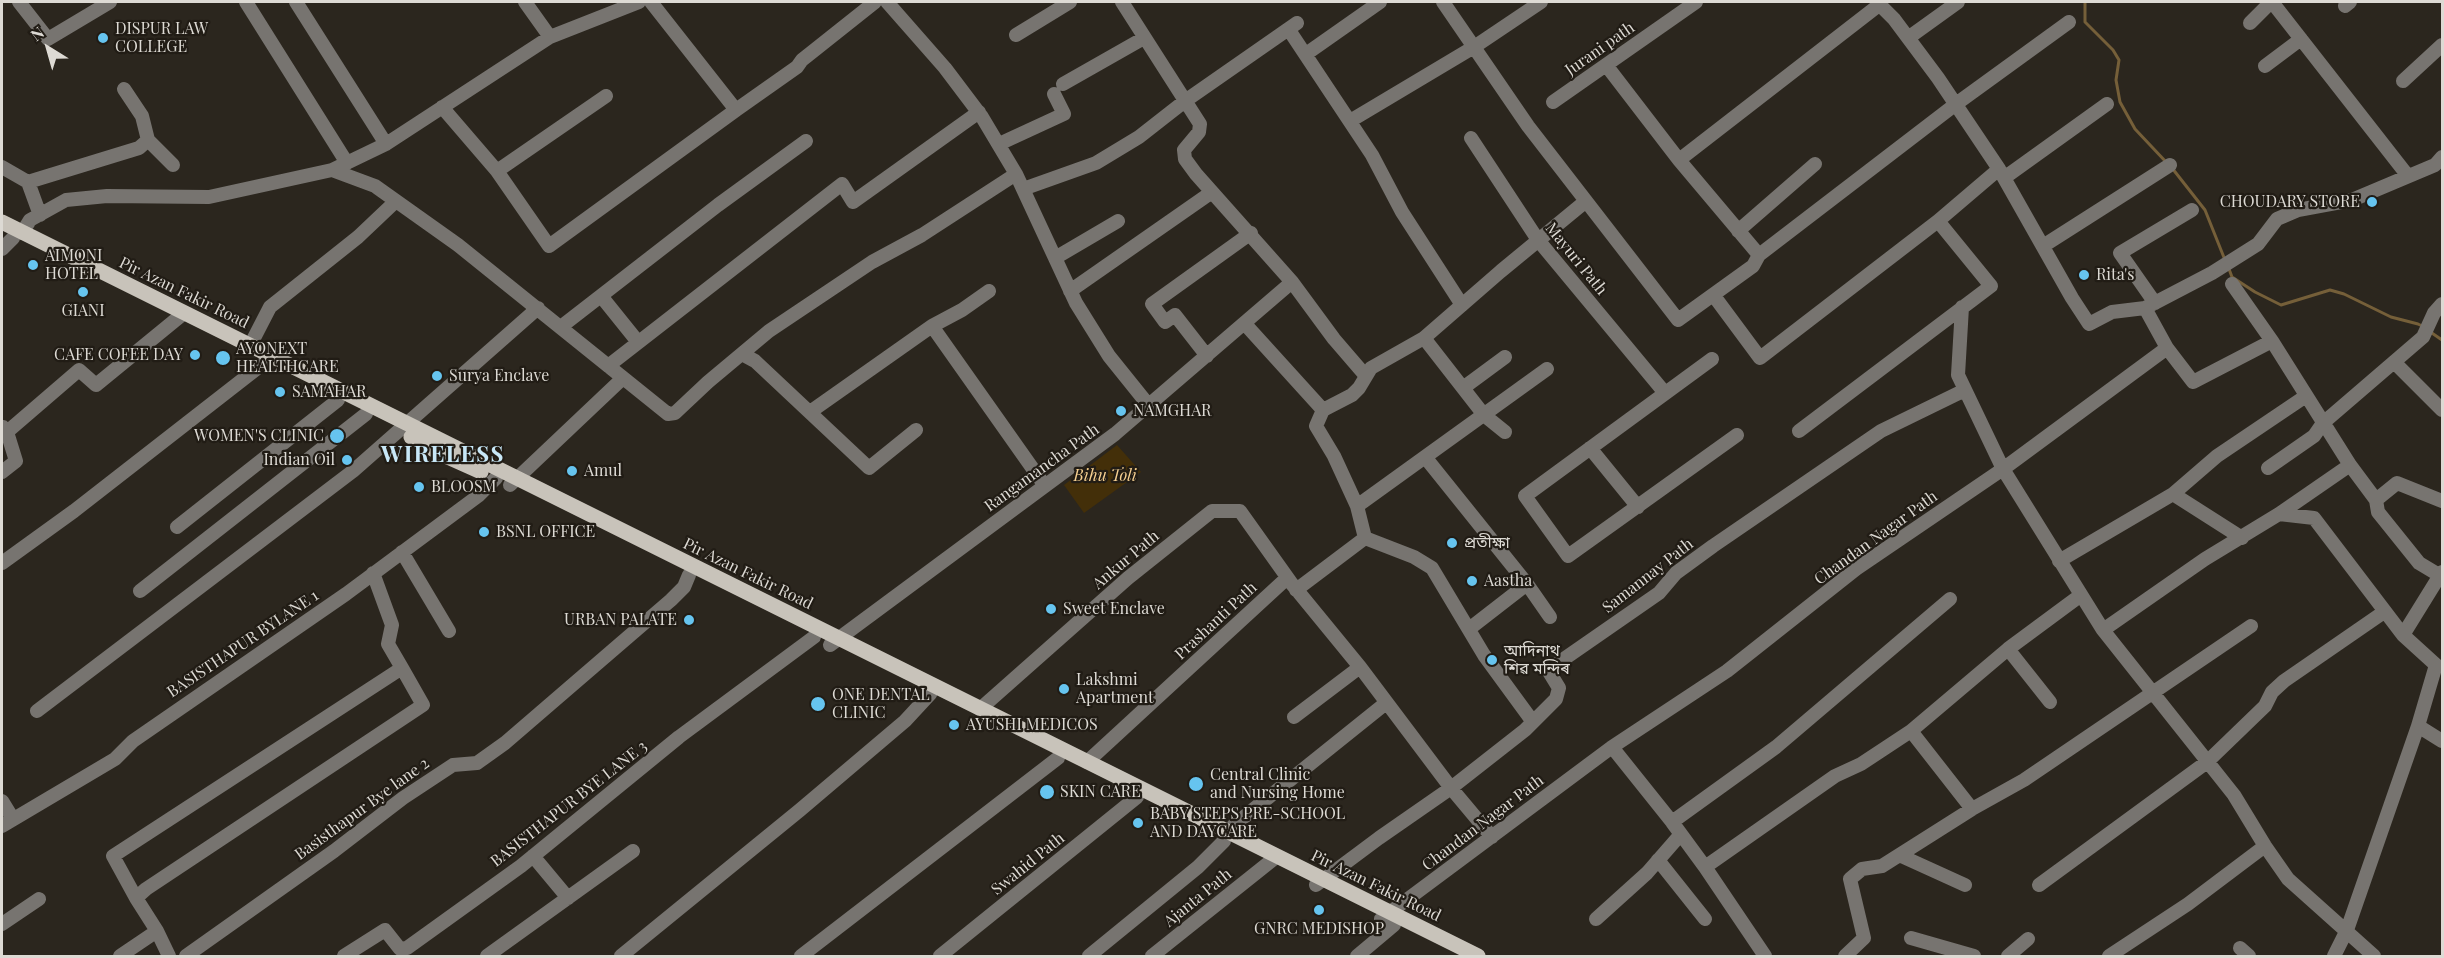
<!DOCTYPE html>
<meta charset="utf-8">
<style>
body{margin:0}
#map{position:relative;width:2444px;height:958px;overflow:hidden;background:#2b261e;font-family:"Playfair Display",serif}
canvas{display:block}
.frame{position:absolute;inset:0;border:3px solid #dddad4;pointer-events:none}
.north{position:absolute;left:18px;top:18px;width:60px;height:60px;-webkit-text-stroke:4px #211c15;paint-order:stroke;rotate:323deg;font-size:16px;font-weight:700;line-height:24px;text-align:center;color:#dddad4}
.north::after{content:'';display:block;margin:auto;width:21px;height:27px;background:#dddad4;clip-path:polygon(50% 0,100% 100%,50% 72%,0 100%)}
</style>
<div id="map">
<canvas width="2444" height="958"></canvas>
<div class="frame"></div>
<div class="north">N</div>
</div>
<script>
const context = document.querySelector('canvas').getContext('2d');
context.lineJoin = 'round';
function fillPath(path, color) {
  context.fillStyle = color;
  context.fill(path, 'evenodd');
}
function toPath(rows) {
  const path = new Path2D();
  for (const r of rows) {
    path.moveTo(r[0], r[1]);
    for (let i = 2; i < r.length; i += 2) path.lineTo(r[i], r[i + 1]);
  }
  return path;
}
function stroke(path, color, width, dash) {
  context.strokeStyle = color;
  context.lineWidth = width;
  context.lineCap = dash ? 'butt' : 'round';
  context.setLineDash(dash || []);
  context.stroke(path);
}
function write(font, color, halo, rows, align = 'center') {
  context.font = font + ' "Playfair Display","Noto Sans Bengali",serif';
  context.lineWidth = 4.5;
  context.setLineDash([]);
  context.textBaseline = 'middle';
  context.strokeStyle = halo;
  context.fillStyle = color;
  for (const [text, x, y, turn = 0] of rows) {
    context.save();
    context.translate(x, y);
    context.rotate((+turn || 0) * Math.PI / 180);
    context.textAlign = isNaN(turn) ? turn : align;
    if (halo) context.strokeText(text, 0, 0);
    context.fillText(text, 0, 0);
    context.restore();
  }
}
fillPath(toPath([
 [1117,445,1141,472,1084,513,1064,485]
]), '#432f09');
stroke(toPath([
 [2085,2,2085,22,2113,50,2119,60,2116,80,2120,102,2135,129,2167,163],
 [2172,168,2205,210,2225,260],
 [2229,269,2232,277,2255,292,2281,305,2330,290,2344,294,2391,317,2418,324,2424,327],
 [2429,331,2442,340]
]), '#755f39', 3);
stroke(toPath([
 [19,2,48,39,110,2],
 [246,2,347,163],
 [296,2,386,144],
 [525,2,550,37],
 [887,2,945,68,982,117,1016,174,1076,303,1109,356,1150,407],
 [1122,2,1200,124,1199,132,1184,150,1185,159,1196,174,1292,282,1334,339,1365,375],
 [1443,2,1528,126,1678,320,1753,266,1759,255,1956,104,2069,22],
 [1877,2,1894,19,1938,78,1999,169,2072,298,2089,324,2112,312,2145,308,2212,273,2258,244,2277,219,2298,210,2352,200,2435,165,2442,157],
 [2272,2,2408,176],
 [2345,6,2350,2],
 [2250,23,2271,2],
 [1289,30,1372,155,1402,212,1462,305],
 [1016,35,1070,2],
 [1908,38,1958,2],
 [1306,54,1380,2],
 [1606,65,1679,160,1759,255],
 [2265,66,2301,39],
 [2403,81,2442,45],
 [1063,84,1144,38],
 [1553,102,1696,2],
 [442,107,497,171,549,246,736,110,651,2],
 [736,110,797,67,802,60,875,2],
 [1350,121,1474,47,1541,2],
 [1471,138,1538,240,1665,393],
 [148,140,173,165],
 [999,144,1064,114,1054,94],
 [1679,160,1879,5],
 [2,167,28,182,40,215],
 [332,170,375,186,458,245,668,414,675,413,708,382,769,331,872,262,922,235,1016,174],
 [497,171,606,96],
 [2004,178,2107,104],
 [28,182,139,148,148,140,142,116,124,89],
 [1023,189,1096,163,1139,137,1185,101,1297,23],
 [1738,231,1815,164],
 [22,233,30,220,66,200,107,196,209,197,332,170,386,144,550,37,639,2],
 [2043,246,2170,165],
 [2,249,13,238],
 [1055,258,1118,221],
 [2232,284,2272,341],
 [1070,291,1212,192],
 [601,296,638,342],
 [1717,300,1760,358,1938,221],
 [2155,303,2120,253,2192,210],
 [1962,307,1958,375,2003,469,2103,630,2234,795,2265,846,2288,879,2374,956],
 [2145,308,2167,348],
 [1245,324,1323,410],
 [562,326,718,205,806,141],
 [932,326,962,310,989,291],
 [254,338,270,307,358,237,396,201],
 [1424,338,1484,415,1505,432],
 [742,354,755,361,869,468,916,430],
 [1207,356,1175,315,1165,322,1152,304,1251,233],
 [1712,359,1525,496,1568,556,1737,435],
 [2394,362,2442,410],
 [608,366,842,184,853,202,979,112],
 [1463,388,1505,357],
 [810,412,932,326,1045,486],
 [1799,431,1991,286,1938,221,1999,169],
 [7,432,79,370,96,385,184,313],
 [1590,448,1638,507],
 [1425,457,1527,584,1469,629],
 [2268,468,2314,436,2323,423,2423,337,2434,313,2442,304],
 [2,472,16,461,7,432,3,427],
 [510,485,623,378],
 [2173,494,2242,538],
 [2376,500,2378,512,2419,563,2439,575],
 [1357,506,1547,369],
 [2279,514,2350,465,2376,500,2397,483,2442,501],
 [177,527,338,400],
 [1365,538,1357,506,1334,456,1316,426,1323,410,1352,395,1359,388,1371,368,1424,338,1501,271,1586,201],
 [1365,538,1414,557,1432,568,1484,655,1533,722],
 [402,552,449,631],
 [2059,561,2173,494,2217,456,2306,396],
 [2,563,74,511,264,363],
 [373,573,392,625,388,644,402,668,423,705,146,889,136,898,113,856,402,668],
 [1527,584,1550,617],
 [1296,590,1365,538],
 [140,591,366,414],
 [2103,630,2205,559,2279,514,2314,518,2403,635,2436,665,2418,726,2347,930,2334,956],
 [2403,635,2442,572],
 [830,645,1115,434,1292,282],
 [2008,649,2050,702],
 [980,709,1128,578,1212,511,1240,511,1292,584,1360,667,1451,788,1492,837],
 [37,711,353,471,538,308],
 [1294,717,1360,667],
 [2418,726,2442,741],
 [1911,731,1972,809],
 [1612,747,1672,822,1705,867,1835,776,1861,764,1911,731,2008,649,2081,595],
 [1087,762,1287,578],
 [2,801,13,819],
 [1672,822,1776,747,1950,599],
 [1234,825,1386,703],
 [2,826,115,759,133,741,346,594,478,496,496,478],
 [1899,855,1965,885],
 [533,856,568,898],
 [1658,860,1705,919],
 [1705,867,1765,956],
 [1316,885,1379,838,1451,788,1525,730,1556,699,1559,688,1548,670,1659,593,1676,573,1713,546,1881,431,1965,390],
 [2039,885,2207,762,2265,706,2272,692,2284,681,2384,612],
 [136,898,157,931],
 [1381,919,1612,747,1727,671,1856,569,2003,469,2167,348,2193,382,2272,341,2350,465],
 [1596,919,1647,873,1681,834],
 [2,924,39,899],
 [1911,938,1974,956],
 [2240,948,2249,956],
 [120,956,157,931,169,956],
 [186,956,334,851,403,798,453,765,477,763,505,743,671,600,684,587,689,575],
 [344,956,385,930,400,949,407,948,521,866,679,737,814,637],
 [487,956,633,851],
 [621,956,800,810,905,721,930,694,934,686],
 [801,956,1058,758],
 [940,956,1137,797],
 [1089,956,1198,867,1224,841],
 [1152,956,1276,857],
 [1357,956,1394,925],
 [1845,956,1864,938,1850,879,1862,869,1882,866,1972,809,2024,780,2251,626],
 [2008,956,2028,939],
 [2109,956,2188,904,2265,846]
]), '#777470', 14);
stroke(toPath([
 [2,222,1478,956],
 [411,437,443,455,481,472]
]), '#c8c3ba', 15);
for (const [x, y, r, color] of [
 [103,38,6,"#66c4ef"],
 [2372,202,6,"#66c4ef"],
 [33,265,6,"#66c4ef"],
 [2084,275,6,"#66c4ef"],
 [83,292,6,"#66c4ef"],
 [195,355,6,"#66c4ef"],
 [223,358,8,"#66c4ef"],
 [437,376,6,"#66c4ef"],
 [280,392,6,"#66c4ef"],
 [1121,411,6,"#66c4ef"],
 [337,436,8,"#66c4ef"],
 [347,460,6,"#66c4ef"],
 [572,471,6,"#66c4ef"],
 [419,487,6,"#66c4ef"],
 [484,532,6,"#66c4ef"],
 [1452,543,6,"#66c4ef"],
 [1472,581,6,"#66c4ef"],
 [1051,609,6,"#66c4ef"],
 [689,620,6,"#66c4ef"],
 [1492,660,6,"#66c4ef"],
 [1064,689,6,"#66c4ef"],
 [818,704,8,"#66c4ef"],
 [954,725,6,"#66c4ef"],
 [1196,784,8,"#66c4ef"],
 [1047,792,8,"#66c4ef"],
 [1138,823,6,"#66c4ef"],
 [1319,910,6,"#66c4ef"]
]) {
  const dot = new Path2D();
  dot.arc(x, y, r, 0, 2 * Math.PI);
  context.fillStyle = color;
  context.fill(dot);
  stroke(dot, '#211c15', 2);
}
write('16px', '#dddad4', '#211c15', [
 ["DISPUR LAW",115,29],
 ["COLLEGE",115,47],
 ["CHOUDARY STORE",2360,202,"right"],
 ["AIMONI",45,256],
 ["HOTEL",45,274],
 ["Rita's",2096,275],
 ["GIANI",83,311,"center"],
 ["AYONEXT",236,349],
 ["HEALTHCARE",236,367],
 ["CAFE COFEE DAY",183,355,"right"],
 ["Surya Enclave",449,376],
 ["SAMAHAR",292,392],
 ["NAMGHAR",1133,411],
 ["WOMEN'S CLINIC",324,436,"right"],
 ["Indian Oil",335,460,"right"],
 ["Amul",584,471],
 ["BLOOSM",431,487],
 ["BSNL OFFICE",496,532],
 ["প্রতীক্ষা",1464,543],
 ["Aastha",1484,581],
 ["Sweet Enclave",1063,609],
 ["URBAN PALATE",677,620,"right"],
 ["আদিনাথ",1504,651],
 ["শিৱ মন্দিৰ",1504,669],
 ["Lakshmi",1076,680],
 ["Apartment",1076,698],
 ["ONE DENTAL",832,695],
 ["CLINIC",832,713],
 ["AYUSHI MEDICOS",966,725],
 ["Central Clinic",1210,775],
 ["and Nursing Home",1210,793],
 ["SKIN CARE",1060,792],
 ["BABY STEPS PRE-SCHOOL",1150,814],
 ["AND DAYCARE",1150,832],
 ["GNRC MEDISHOP",1319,929,"center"]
], 'left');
write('16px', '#dddad4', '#211c15', [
 ["Jurani path",1600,49,-35],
 ["Mayuri Path",1576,259,51],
 ["Pir Azan Fakir Road",184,293,26],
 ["Rangamancha Path",1042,468,-36],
 ["Chandan Nagar Path",1876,538,-36],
 ["Ankur Path",1126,560,-40],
 ["Pir Azan Fakir Road",748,574,26],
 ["Samannay Path",1648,576,-38],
 ["Prashanti Path",1216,621,-43],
 ["BASISTHAPUR BYLANE 1",243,644,-34],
 ["BASISTHAPUR BYE LANE 3",569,804,-38],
 ["Basisthapur Bye lane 2",362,809,-36],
 ["Chandan Nagar Path",1483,823,-37],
 ["Swahid Path",1028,864,-39],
 ["Pir Azan Fakir Road",1376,886,26],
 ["Ajanta Path",1198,898,-39]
]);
write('italic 16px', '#f6d091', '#211c15', [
 ["Bihu Toli",1105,476]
]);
context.letterSpacing = '1.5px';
write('bold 22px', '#c8e8f8', '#211c15', [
 ["WIRELESS",443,455]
]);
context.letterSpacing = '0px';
</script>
